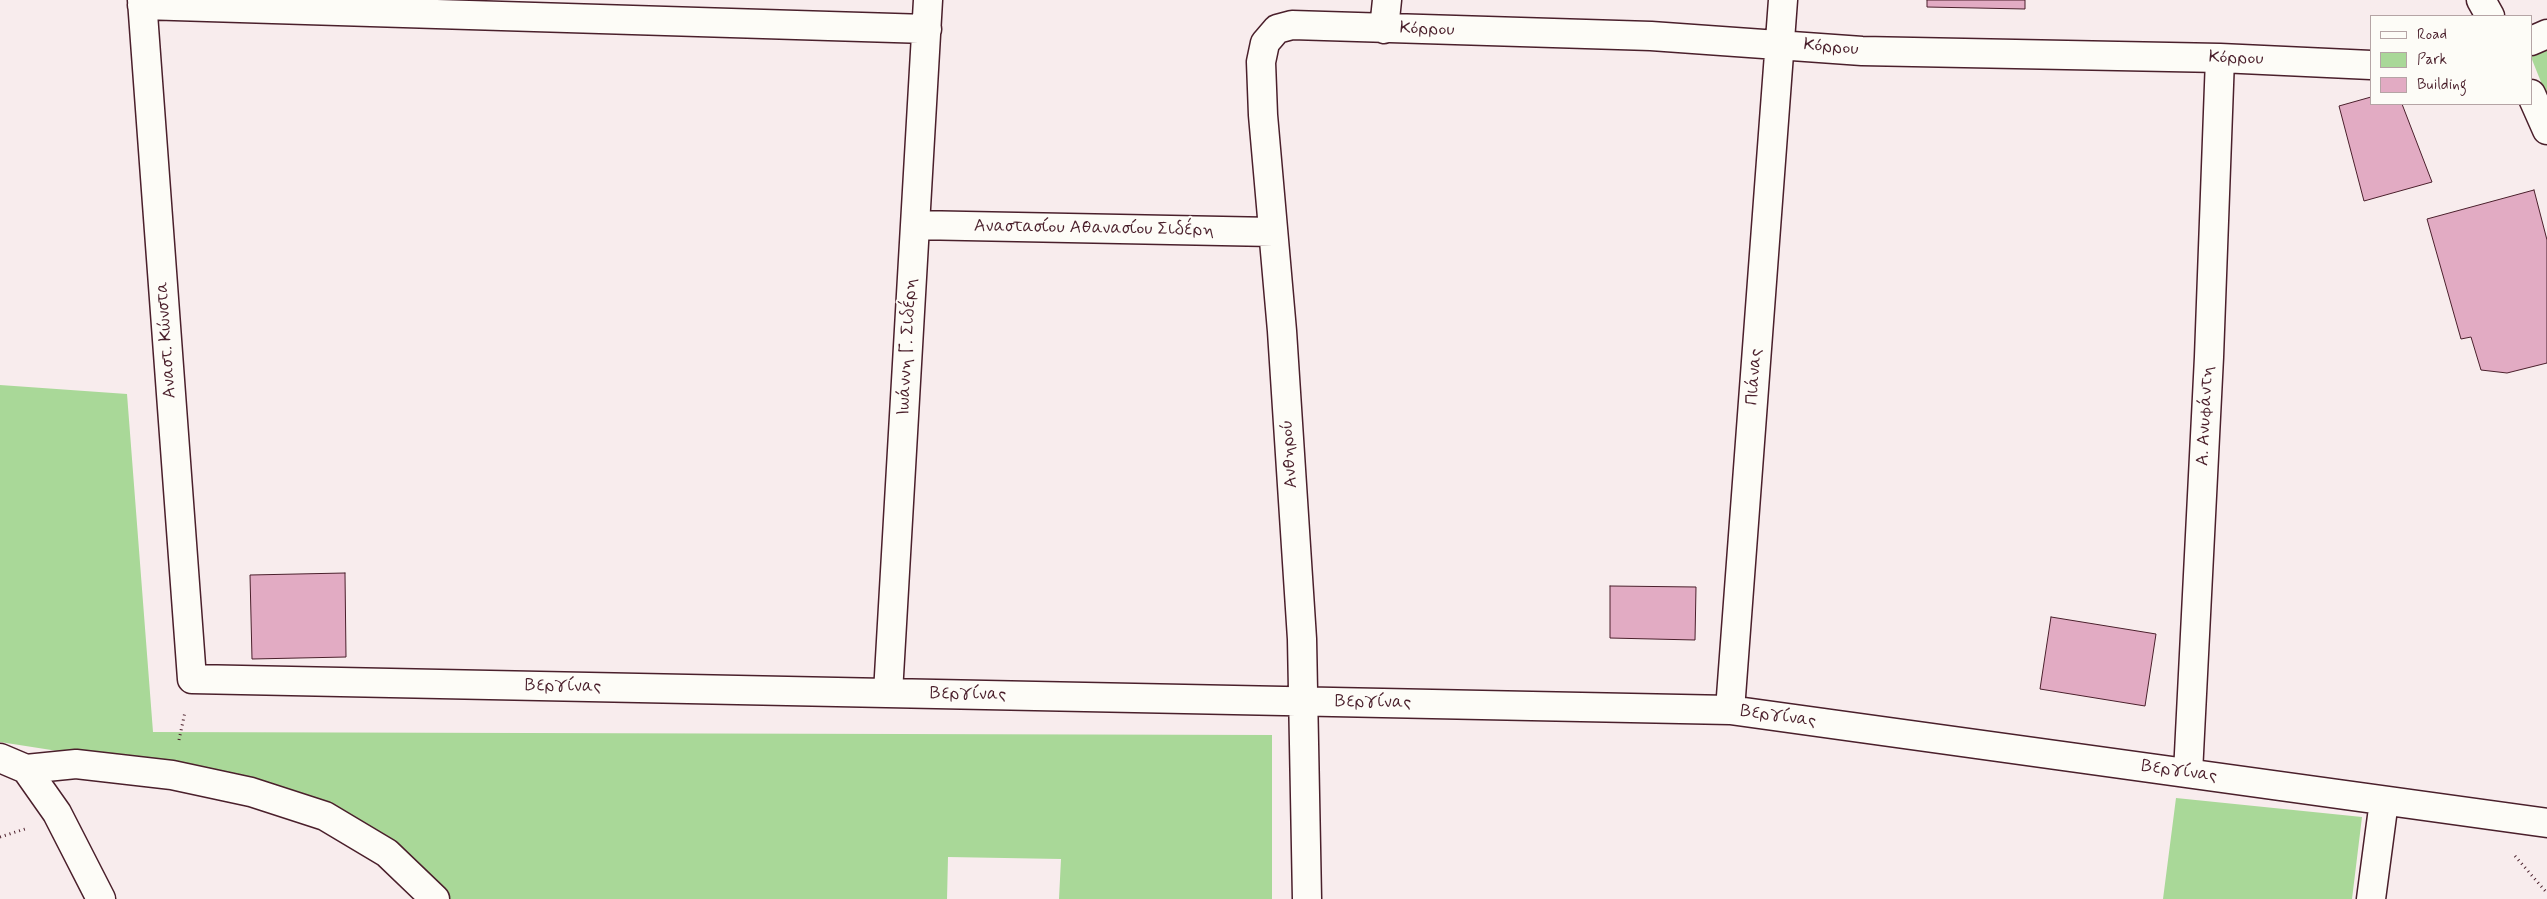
<!DOCTYPE html>
<meta charset="utf-8">
<style>
body{margin:0}
#map{position:relative;width:2547px;height:899px;overflow:hidden;background:#f8eced;font-family:Mynerve,sans-serif}
canvas{display:block}
.legend{position:absolute;left:2370px;top:15px;width:162px;height:90px;box-sizing:border-box;background:#fdfcf7;border:1px solid #b5a4a5;margin:0;padding:6px 9px;list-style:none;font-size:15px;color:#4a1f2b}
.legend li{display:flex;align-items:center;gap:10px;height:25px}
.legend b{width:25px;border:1px solid #b5a4a5}
</style>
<div id="map">
<canvas width="2547" height="899"></canvas>
<ul class="legend">
<li><b style="height:6px;background:#fdfcf7"></b>Road</li>
<li><b style="height:14px;background:#a9d898"></b>Park</li>
<li><b style="height:14px;background:#e2abc3"></b>Building</li>
</ul>
</div>
<script>
const context = document.querySelector('canvas').getContext('2d');
context.lineJoin = 'round';
function fillPath(path, color) {
  context.fillStyle = color;
  context.fill(path, 'evenodd');
}
function toPath(rows) {
  const path = new Path2D();
  for (const r of rows) {
    path.moveTo(r[0], r[1]);
    for (let i = 2; i < r.length; i += 2) path.lineTo(r[i], r[i + 1]);
  }
  return path;
}
function stroke(path, color, width, dash) {
  context.strokeStyle = color;
  context.lineWidth = width;
  context.lineCap = dash ? 'butt' : 'round';
  context.setLineDash(dash || []);
  context.stroke(path);
}
function write(font, color, halo, rows, align = 'center') {
  context.font = font + ' Mynerve,sans-serif';
  context.lineWidth = 4;
  context.setLineDash([]);
  context.textBaseline = 'middle';
  context.strokeStyle = halo;
  context.fillStyle = color;
  for (const [text, x, y, turn = 0] of rows) {
    context.save();
    context.translate(x, y);
    context.rotate((+turn || 0) * Math.PI / 180);
    context.textAlign = isNaN(turn) ? turn : align;
    if (halo) context.strokeText(text, 0, 0);
    context.fillText(text, 0, 0);
    context.restore();
  }
}
fillPath(toPath([
 [2547,47,2547,97,2531,57],
 [0,385,127,394,153,732,1272,735,1272,899,1059,899,1061,859,948,857,947,899,450,899,394,847,186,771,0,742],
 [2176,798,2362,817,2352,899,2163,899]
]), '#a9d898');
const building = toPath([
 [1927,0,2025,0,2025,9,1927,7,1927,0],
 [2371,97,2371,104,2402,104,2432,182,2364,201,2339,106,2371,97],
 [2534,190,2547,240,2547,363,2507,373,2481,370,2471,337,2461,339,2427,219,2534,190],
 [345,573,346,657,252,659,250,575,345,573],
 [1610,586,1696,587,1695,640,1610,638,1610,586],
 [2051,617,2156,634,2145,706,2040,689,2051,617]
]);
fillPath(building, '#e2abc3');
stroke(building, '#4a1f2b', 1);
const minor = toPath([
 [142,0,192,679,1730,710,2547,823],
 [2481,0,2490,16],
 [142,5,927,29],
 [1384,29,1387,0],
 [2531,41,2547,34],
 [2531,94,2547,130],
 [915,225,1273,232],
 [888,693,928,0],
 [1730,710,1783,0],
 [0,758,26,769,57,813,101,899],
 [26,769,76,764,172,775,251,792,325,816,387,853,435,899],
 [2188,773,2209,357,2220,58],
 [1307,899,1302,639,1282,331,1263,115,1261,62,1265,43,1277,29,1292,25,1651,36,1862,51,2220,58,2371,65],
 [2371,899,2384,801]
]);
stroke(minor, '#4a1f2b', 31);
stroke(toPath([
 [179,740,185,712],
 [0,837,25,829],
 [2515,856,2547,893]
]), '#4a1f2b', 3, [1, 4]);
stroke(minor, '#fdfcf7', 28);
write('18px', '#4a1f2b', '#fdfcf7', [
 ["Κόρρου",1427,30,2],
 ["Κόρρου",1831,48,5],
 ["Κόρρου",2236,59,2],
 ["Αναστασίου Αθανασίου Σιδέρη",1094,229,1],
 ["Αναστ. Κώνστα",167,340,-94],
 ["Ιωάννη Γ. Σιδέρη",908,347,-87],
 ["Πιάνας",1755,377,-86],
 ["Α. Ανυφάντη",2206,416,-87],
 ["Ανθηρού",1290,454,-94],
 ["Βεργίνας",563,687,1],
 ["Βεργίνας",968,695,1],
 ["Βεργίνας",1373,703,1],
 ["Βεργίνας",1778,717,8],
 ["Βεργίνας",2179,772,8]
]);
</script>
